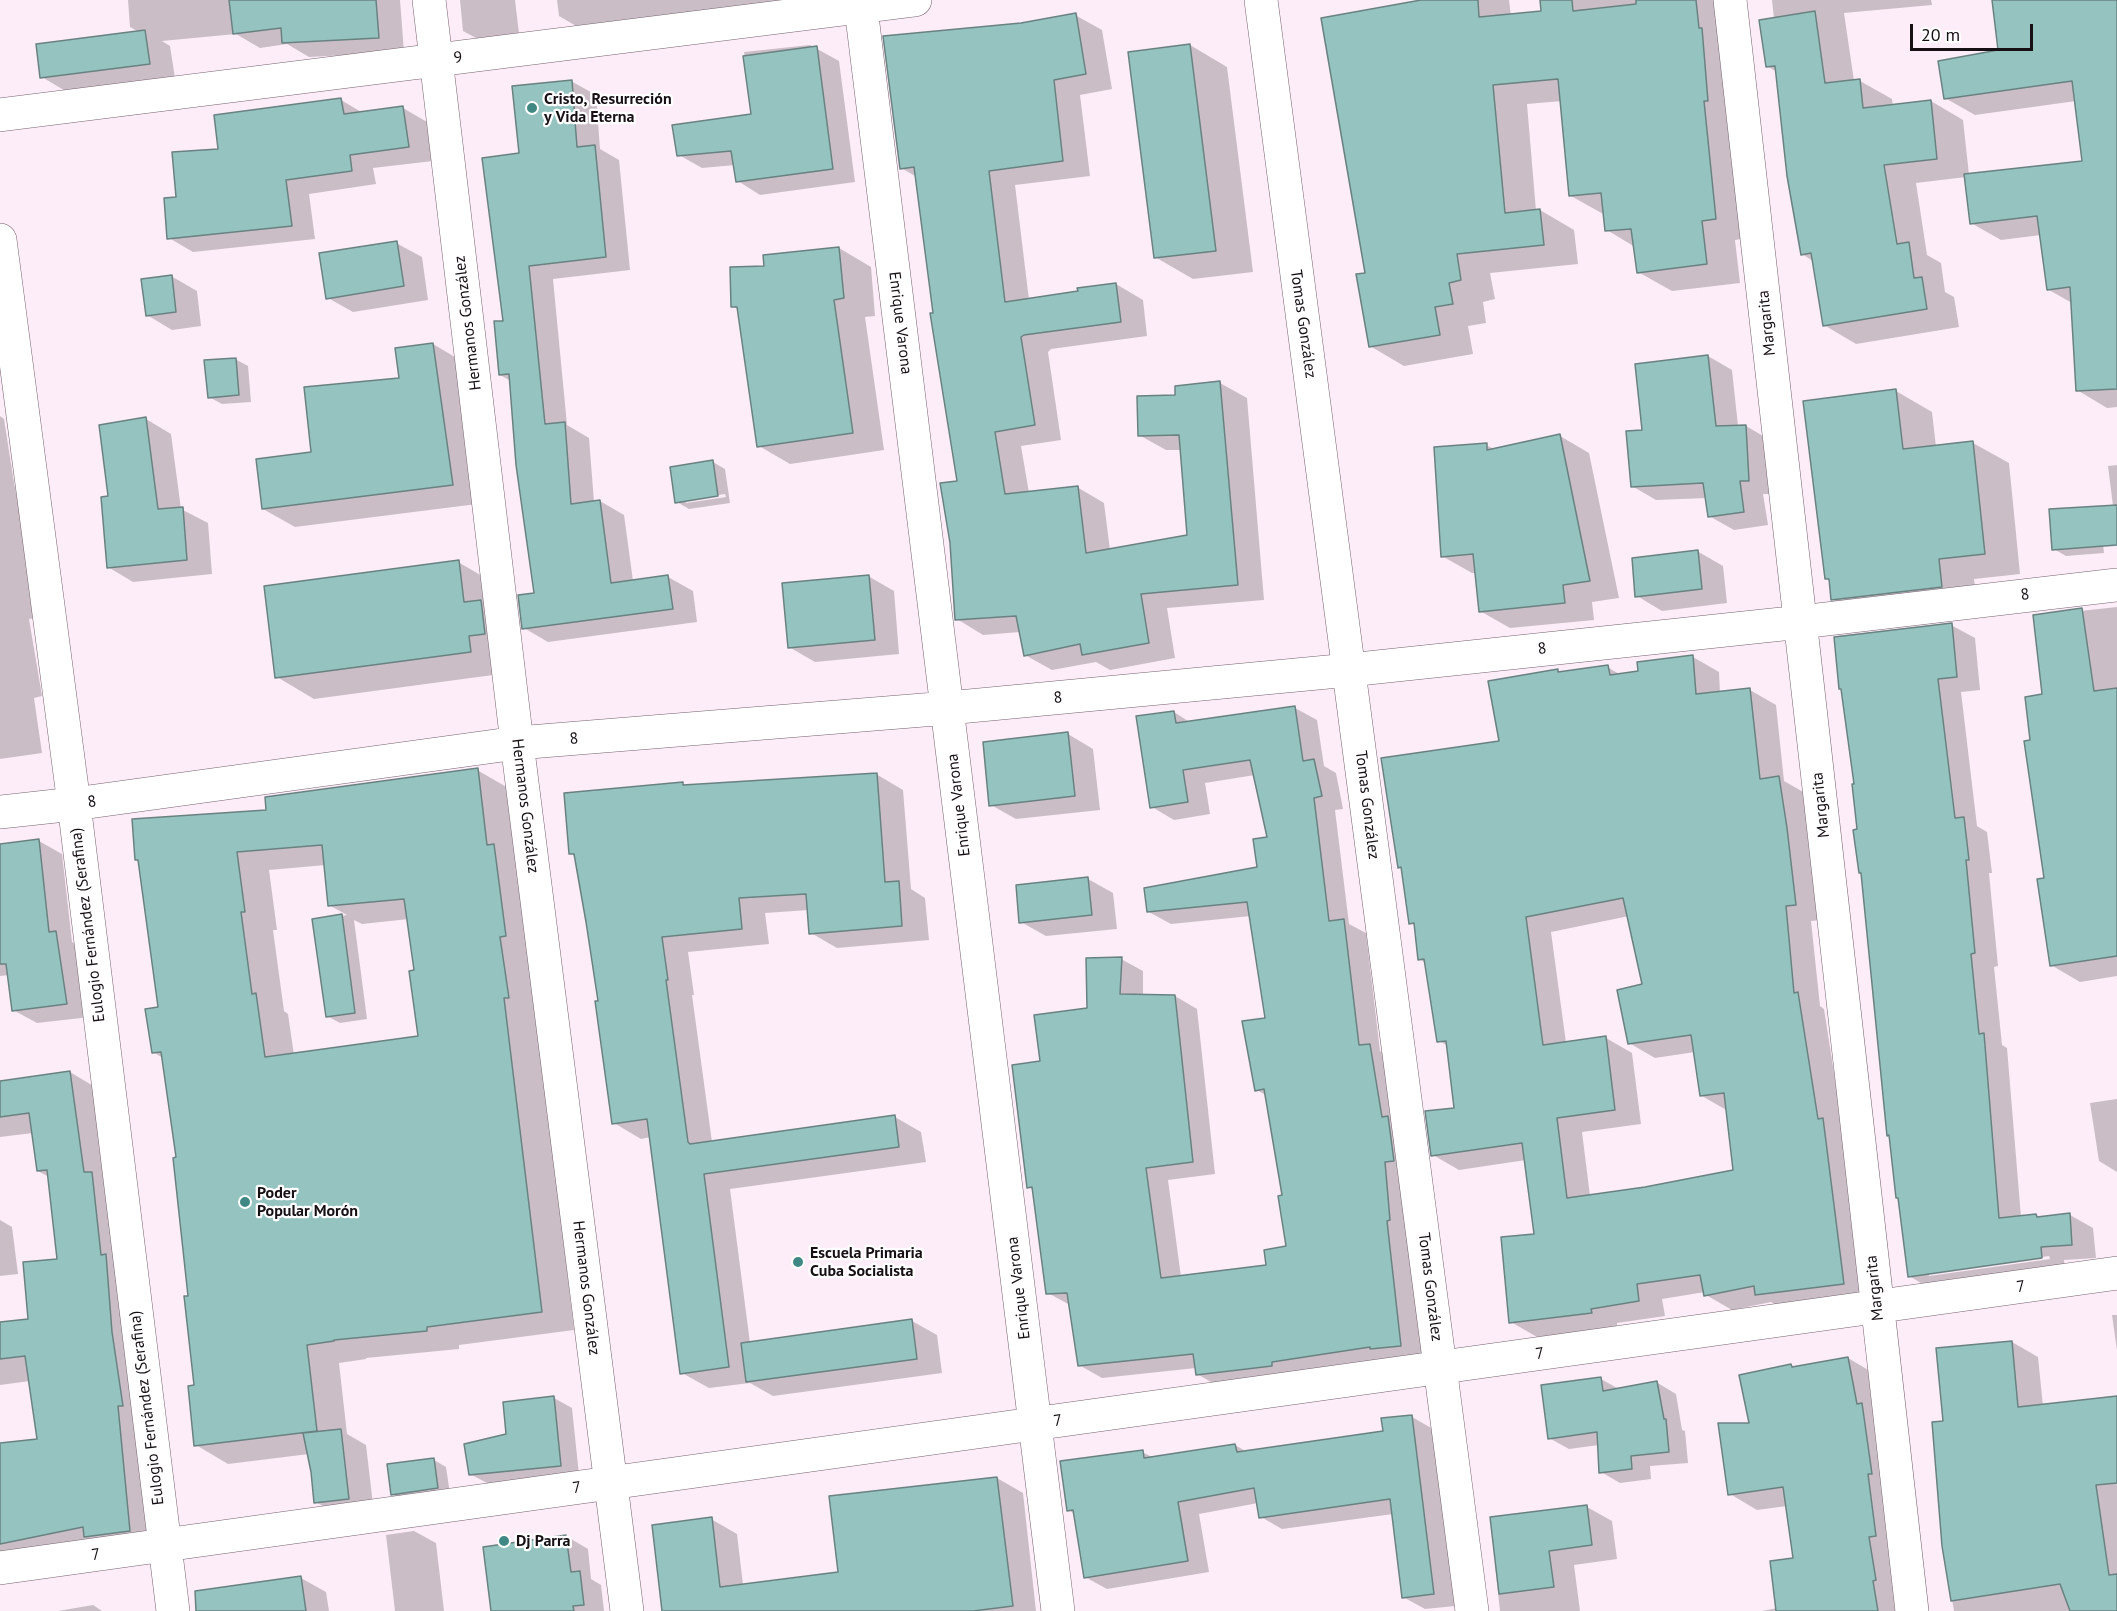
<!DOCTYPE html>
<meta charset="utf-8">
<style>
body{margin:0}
#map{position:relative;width:2117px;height:1611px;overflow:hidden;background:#fdedf8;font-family:"PT Sans",sans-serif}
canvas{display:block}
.scale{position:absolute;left:1910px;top:24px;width:123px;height:27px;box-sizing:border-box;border:3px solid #160f14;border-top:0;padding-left:8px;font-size:18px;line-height:21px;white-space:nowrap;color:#160f14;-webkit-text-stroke:4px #fff;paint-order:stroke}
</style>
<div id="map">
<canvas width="2117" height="1611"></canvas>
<div class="scale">20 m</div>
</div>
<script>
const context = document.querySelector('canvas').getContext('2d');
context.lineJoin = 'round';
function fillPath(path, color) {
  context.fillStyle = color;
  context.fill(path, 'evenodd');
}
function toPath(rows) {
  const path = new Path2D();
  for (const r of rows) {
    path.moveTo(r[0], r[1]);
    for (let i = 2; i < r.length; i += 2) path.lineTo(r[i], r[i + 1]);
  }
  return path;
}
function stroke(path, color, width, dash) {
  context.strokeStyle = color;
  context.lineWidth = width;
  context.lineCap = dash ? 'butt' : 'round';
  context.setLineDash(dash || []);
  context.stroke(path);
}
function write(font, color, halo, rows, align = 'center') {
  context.font = font + ' "PT Sans",sans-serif';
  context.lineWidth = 4.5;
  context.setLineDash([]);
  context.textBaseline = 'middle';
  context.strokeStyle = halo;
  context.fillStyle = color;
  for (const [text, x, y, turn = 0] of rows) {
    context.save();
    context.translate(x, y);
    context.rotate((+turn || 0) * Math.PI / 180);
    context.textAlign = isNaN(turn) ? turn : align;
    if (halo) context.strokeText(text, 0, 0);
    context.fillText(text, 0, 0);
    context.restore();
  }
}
fillPath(toPath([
 [128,0,400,0,404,52,309,57,287,44,260,48,236,34,162,41,170,46,175,78,67,92,42,77,139,32,130,27],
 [460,0,515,0,520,42,489,45,463,31],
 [557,0,825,0,583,30,559,16],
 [1426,0,1509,0,1511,16,1543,13,1541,0,1728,0,1749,238,1735,240,1740,283,1672,291,1638,272,1635,247,1607,230,1605,215,1571,196,1562,101,1527,104,1536,211,1540,210,1574,230,1578,264,1490,273,1495,299,1483,302,1486,323,1468,326,1473,354,1404,366,1370,346,1367,274],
 [1772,0,1931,0,1932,5,1844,13,1854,81,1860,81,1892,99,1893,106,1931,101,1963,120,1969,175,2084,162,2076,101,1975,115,1945,98,2000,52,1993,0,2117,0,2117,407,2107,408,2077,390,2072,303,2049,290,2041,235,2001,240,1971,223,1966,177,1916,183,1927,255,1941,263,1945,292,1954,297,1959,327,1856,344,1824,325,1813,261,1802,254,1777,72,1767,66,1774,19],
 [1075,15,1102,30,1112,89,1080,95,1090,176,1015,185,1029,300,1116,284,1143,300,1147,336,1051,349,1048,352,1061,440,1021,446,1029,493,1077,487,1104,503,1110,550,1189,536,1182,450,1166,450,1139,435,1177,396,1220,383,1247,398,1264,600,1167,608,1175,658,1110,670,1096,662,1052,670,1025,655,1020,632,983,635,957,619,959,482,917,177,901,168,1021,25],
 [810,45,839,61,855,182,760,195,738,181,735,165,702,168,679,155,752,116,744,52],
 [1190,45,1227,67,1253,272,1193,279,1155,257],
 [571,81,596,95,600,149,619,160,630,270,553,279,567,425,589,438,594,502,600,501,624,515,633,581,668,577,693,591,697,622,548,642,524,628,535,594,511,381,500,375,520,155],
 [341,100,363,113,403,108,427,122,433,161,373,168,376,184,309,194,315,239,193,252,169,238,178,199,219,150],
 [396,243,422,257,428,300,353,312,328,298],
 [839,248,871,267,875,316,865,317,884,450,790,464,759,446,739,310,733,306,766,267],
 [171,276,197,291,201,326,172,330,147,315],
 [433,344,465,363,485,503,295,527,263,509,312,453,401,379],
 [1708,356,1732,370,1738,426,1746,426,1770,440,1773,494,1763,494,1768,525,1734,530,1709,516,1707,498,1656,500,1632,486,1644,432],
 [235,359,248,366,251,402,222,404,209,397],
 [1896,391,1932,412,1936,447,1973,443,2009,463,2020,574,1974,579,1978,607,1868,620,1832,599,1830,581,1826,578],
 [0,416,4,419,14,483,41,617,29,619,42,696,34,698,42,753,0,759],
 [146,419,171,434,181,509,208,523,212,574,133,582,108,567,110,497],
 [1560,436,1589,453,1619,598,1592,602,1594,620,1510,628,1480,611,1477,573,1472,573,1442,556,1486,445,1496,450],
 [713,462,725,469,730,503,689,509,677,502],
 [725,494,726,497,686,503,686,500],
 [2117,465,2117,542,2103,544,2104,553,2066,556,2054,549,2113,506,2108,466],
 [1697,551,1723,566,1727,603,1662,611,1637,596],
 [458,562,496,584,508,673,314,699,277,677],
 [868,576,894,591,899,654,815,662,789,647],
 [2117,607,2117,976,2080,982,2051,965,2045,880,2031,741,2044,696,2034,616],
 [1951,625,1975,638,1980,690,1961,692,1977,826,1987,832,1992,873,1989,873,1998,966,1994,967,2002,1045,2007,1048,2021,1217,2036,1216,2040,1218,2070,1215,2093,1228,2096,1258,2064,1260,2065,1271,1933,1290,1909,1276,1858,831],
 [2049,1256,2050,1259,1929,1276,1929,1273],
 [1693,657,1719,672,1720,693,1750,690,1776,705,1784,781,1805,793,1821,920,1811,921,1820,1006,1824,1009,1869,1298,1783,1309,1771,1302,1732,1310,1706,1295,1705,1292,1662,1299,1665,1316,1617,1323,1617,1328,1537,1337,1511,1322,1536,1235,1526,1160,1459,1170,1433,1155,1456,1109,1448,1046,1439,1041,1427,964,1419,959,1416,926,1410,923,1403,869,1399,867,1558,670,1562,673,1607,667,1621,675,1639,673],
 [1629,916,1644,985,1629,1043,1655,1058,1695,1052,1702,1096,1728,1111,1735,1171,1645,1189,1590,1196,1582,1132,1641,1124,1632,1053,1606,1038,1566,1043,1551,932],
 [1295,708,1317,720,1324,766,1336,773,1343,809,1335,810,1349,924,1366,933,1380,1051,1392,1058,1423,1358,1220,1387,1197,1374,1196,1368,1102,1378,1079,1365,1070,1305,1048,1293,1034,1190,1028,1187,1041,1063,1089,1009,1121,959,1143,971,1143,996,1175,996,1197,1009,1215,1174,1168,1180,1181,1277,1268,1266,1288,1248,1284,1196,1267,1096,1257,1090,1267,1020,1251,916,1171,924,1149,912,1259,868,1269,838,1255,775,1205,783,1210,814,1174,820,1152,807,1174,712,1191,723],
 [1068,734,1093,749,1100,810,1016,819,991,805],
 [477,770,510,789,574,1330,459,1345,459,1349,366,1358,366,1359,339,1363,347,1434,366,1445,374,1513,341,1517,316,1502,309,1454,228,1464,196,1445,196,1387,178,1159,163,1058,153,1052,160,1008,140,861,136,859,268,812],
 [326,865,329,905,347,915,313,920,327,1016,340,1023,367,1019,354,920,362,924,409,919,416,971,420,1038,294,1055,288,1014,284,1011,273,930,277,930,269,870],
 [876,774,903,790,911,889,925,898,929,940,837,948,811,933,809,910,765,913,769,944,688,952,694,995,692,995,712,1142,895,1117,921,1132,926,1162,730,1189,750,1343,912,1321,937,1335,942,1373,773,1396,750,1383,709,1388,682,1373,651,1137,641,1139,614,1123,599,1002,576,857,570,853,682,784,687,787],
 [39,841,62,854,72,942,79,946,90,1017,37,1023,13,1010,9,975,0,976,0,845],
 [1088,879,1113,893,1117,929,1046,936,1021,922],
 [70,1072,100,1090,160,1548,0,1567,0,1444,39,1440,30,1381,0,1385,0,1324,30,1321,59,1260,49,1177,38,1171,33,1133,0,1137,0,1082],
 [2117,1099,2117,1172,2099,1161,2090,1103],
 [0,1220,12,1227,18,1274,0,1276],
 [2112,1315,2117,1315,2117,1350],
 [2012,1342,2038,1357,2043,1406,2117,1398,2117,1611,1954,1611,1943,1546,1945,1422],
 [1848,1358,1875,1374,1902,1611,1762,1611,1777,1608,1794,1559,1787,1506,1757,1510,1730,1494,1750,1424,1791,1366,1795,1368],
 [1601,1379,1619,1389,1656,1382,1676,1394,1682,1430,1685,1431,1688,1463,1650,1466,1651,1479,1620,1483,1601,1472,1599,1445,1569,1449,1549,1438],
 [554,1398,572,1408,579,1475,489,1484,470,1474],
 [1412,1417,1433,1429,1455,1606,1425,1609,1403,1597,1393,1514,1282,1529,1261,1517,1258,1503,1199,1514,1209,1572,1107,1589,1085,1577,1075,1514,1068,1510,1142,1452,1154,1458,1235,1445,1247,1452,1384,1433],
 [434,1460,446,1467,450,1494,405,1501,392,1494],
 [997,1478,1023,1493,1036,1611,663,1611,711,1519,737,1534,743,1585,839,1573],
 [1587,1507,1612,1521,1617,1559,1574,1565,1580,1611,1500,1611,1495,1565],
 [414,1531,436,1543,444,1611,395,1611,386,1535],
 [566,1536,588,1549,591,1579,601,1585,604,1611,492,1611],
 [301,1578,326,1592,329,1611,209,1611],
 [93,1605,102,1611,58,1611]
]), '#0003');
const building = toPath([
 [229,0,376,0,379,38,282,43,281,28,233,34,229,0],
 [1421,0,1478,0,1479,17,1541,11,1540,0,1572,0,1573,11,1636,4,1636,0,1696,0,1699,28,1702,28,1708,101,1704,101,1716,219,1702,221,1707,264,1637,273,1631,229,1605,231,1601,193,1569,196,1558,79,1493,85,1505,213,1540,209,1544,245,1457,254,1461,280,1449,283,1453,304,1435,307,1440,335,1369,347,1356,274,1365,273,1321,18,1421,0],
 [1992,0,2117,0,2117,389,2076,391,2070,287,2047,290,2037,216,1970,224,1964,174,2082,161,2072,81,1944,99,1938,61,1998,50,1992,0],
 [1815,11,1825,83,1860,79,1863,108,1931,100,1937,159,1884,165,1897,244,1909,242,1914,278,1922,277,1927,309,1823,326,1811,253,1801,255,1787,176,1775,66,1766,67,1759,20,1815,11],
 [1076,13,1086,74,1054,80,1063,161,989,171,1005,302,1078,291,1077,288,1116,283,1121,322,1024,335,1021,337,1035,425,995,432,1005,494,1078,486,1086,553,1187,535,1179,435,1138,436,1137,396,1175,395,1175,386,1220,381,1238,585,1141,594,1149,643,1082,655,1080,644,1024,656,1016,616,955,620,950,543,940,483,957,481,930,313,933,313,914,167,900,169,883,36,1021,23,1076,13],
 [145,30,150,64,40,78,36,44,145,30],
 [1190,44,1216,251,1154,258,1128,52,1190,44],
 [817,46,833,169,736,182,731,151,677,156,672,125,751,114,743,56,817,46],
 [572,80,577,147,595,145,606,257,529,266,545,424,565,422,571,504,600,500,611,583,668,575,673,609,522,629,518,595,534,593,516,465,509,374,499,375,494,321,503,321,482,158,519,153,512,86,572,80],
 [341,98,344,114,403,106,409,147,350,155,352,171,286,180,292,226,167,239,164,198,176,197,172,152,218,149,214,115,341,98],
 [397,241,404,286,326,299,319,253,397,241],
 [839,247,844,298,834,300,853,433,757,447,737,307,731,307,730,267,764,266,763,255,839,247],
 [172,275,176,312,146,316,141,279,172,275],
 [433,343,453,485,262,509,256,459,311,452,304,387,399,378,395,348,433,343],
 [1708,355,1716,426,1746,425,1749,481,1740,481,1744,512,1708,517,1703,483,1631,487,1626,431,1642,430,1635,364,1708,355],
 [236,358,239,395,208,398,204,360,236,358],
 [1896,389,1903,449,1973,441,1985,554,1939,559,1942,587,1831,600,1829,579,1825,579,1803,401,1896,389],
 [146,417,158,509,183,507,187,560,107,568,101,497,108,496,99,425,146,417],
 [1560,434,1590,581,1563,585,1565,603,1479,612,1473,554,1441,557,1434,447,1487,443,1487,450,1560,434],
 [713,460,718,496,675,503,670,467,713,460],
 [2117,505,2117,545,2052,550,2049,509,2117,505],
 [1698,550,1702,589,1635,597,1632,558,1698,550],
 [459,560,464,602,481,600,485,634,469,636,471,652,275,678,264,586,459,560],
 [869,575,875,640,788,648,782,583,869,575],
 [2082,608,2094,691,2117,688,2117,956,2050,966,2037,879,2044,878,2024,741,2030,740,2025,697,2042,694,2033,615,2082,608],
 [1952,623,1957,677,1938,679,1955,818,1964,817,1969,860,1966,860,1975,953,1971,954,1979,1034,1984,1033,1999,1218,2036,1214,2037,1217,2070,1213,2072,1245,2041,1247,2042,1258,1908,1277,1898,1198,1896,1198,1889,1135,1887,1136,1861,873,1859,873,1853,830,1857,829,1852,784,1854,784,1841,689,1839,689,1834,637,1952,623],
 [1693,655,1696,694,1750,688,1760,779,1779,776,1787,828,1796,905,1786,906,1794,993,1798,992,1818,1119,1823,1118,1844,1284,1755,1295,1754,1286,1704,1296,1700,1275,1637,1284,1639,1301,1591,1309,1592,1313,1509,1323,1501,1237,1534,1234,1522,1143,1431,1156,1425,1111,1454,1108,1446,1041,1437,1042,1424,959,1418,960,1414,923,1409,924,1401,867,1398,868,1381,758,1499,741,1488,681,1558,669,1558,672,1608,665,1610,675,1638,671,1637,662,1693,655],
 [1623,898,1642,984,1617,990,1628,1044,1691,1035,1700,1096,1724,1093,1733,1170,1645,1187,1567,1198,1557,1118,1615,1110,1606,1036,1543,1045,1526,917,1623,898],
 [1295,706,1303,761,1314,759,1322,796,1314,798,1329,921,1344,919,1359,1045,1370,1044,1382,1117,1388,1116,1394,1161,1385,1162,1390,1220,1387,1221,1401,1346,1370,1349,1370,1347,1272,1362,1272,1366,1196,1375,1193,1354,1078,1366,1067,1293,1046,1294,1032,1187,1027,1188,1012,1065,1040,1061,1034,1015,1087,1008,1086,958,1122,957,1120,994,1175,995,1193,1162,1146,1168,1161,1278,1266,1265,1264,1250,1286,1246,1278,1196,1282,1195,1264,1089,1255,1091,1242,1021,1265,1018,1247,902,1147,912,1144,888,1257,867,1253,839,1267,837,1250,760,1183,770,1188,802,1150,808,1136,716,1174,711,1176,723,1295,706],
 [1068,732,1075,796,989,806,983,742,1068,732],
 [478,768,487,845,494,844,506,936,500,937,509,998,504,998,542,1312,427,1327,427,1331,334,1340,334,1341,307,1345,317,1431,194,1446,188,1386,194,1385,184,1296,188,1296,173,1158,176,1157,161,1052,152,1053,145,1009,158,1007,138,860,135,860,132,819,266,810,265,797,478,768],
 [322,845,328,906,404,899,414,970,409,971,418,1036,265,1057,256,993,252,994,241,912,245,912,237,852,322,845],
 [877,773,885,882,899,881,902,926,809,934,806,894,739,898,742,929,662,937,668,980,666,980,688,1142,690,1144,895,1115,899,1147,704,1174,729,1367,680,1374,647,1119,612,1124,595,1001,598,1001,586,922,574,854,569,854,564,793,683,782,683,785,877,773],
 [39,839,49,932,56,931,67,1004,12,1011,6,964,0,964,0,844,39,839],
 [1088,877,1092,915,1019,923,1016,885,1088,877],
 [342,914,355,1013,326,1017,312,919,342,914],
 [70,1071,84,1172,92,1172,101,1255,106,1254,112,1332,123,1406,118,1406,130,1531,84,1537,83,1527,0,1544,0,1443,37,1439,25,1356,0,1359,0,1322,28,1319,23,1262,57,1259,47,1170,37,1171,29,1113,0,1117,0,1081,70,1071],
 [912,1319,917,1359,746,1382,741,1343,912,1319],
 [2012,1341,2018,1407,2117,1396,2117,1483,2096,1485,2109,1575,2117,1574,2117,1611,2070,1611,2060,1584,1951,1601,1942,1546,1932,1422,1943,1421,1936,1348,2012,1341],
 [1848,1357,1857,1404,1862,1403,1872,1474,1868,1474,1876,1536,1869,1537,1876,1580,1873,1581,1878,1611,1776,1611,1770,1561,1793,1558,1783,1487,1728,1495,1718,1423,1749,1423,1739,1375,1791,1364,1792,1367,1848,1357],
 [1601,1377,1603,1391,1657,1381,1664,1419,1666,1419,1669,1452,1631,1456,1632,1469,1599,1473,1597,1432,1548,1439,1541,1385,1601,1377],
 [554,1396,561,1466,469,1475,464,1444,506,1434,503,1402,554,1396],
 [1412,1415,1434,1594,1402,1598,1390,1499,1259,1518,1254,1488,1178,1502,1188,1561,1084,1578,1073,1510,1067,1511,1060,1461,1143,1450,1144,1458,1235,1444,1237,1452,1383,1431,1381,1418,1412,1415],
 [341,1429,349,1499,314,1503,311,1472,303,1433,341,1429],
 [434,1458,438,1488,391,1495,387,1464,434,1458],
 [997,1477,1013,1606,973,1611,662,1611,652,1525,712,1517,720,1587,838,1572,829,1496,997,1477],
 [1587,1505,1592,1545,1549,1551,1554,1587,1499,1594,1490,1517,1587,1505],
 [566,1535,571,1572,580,1571,584,1605,573,1606,574,1611,491,1611,483,1547,566,1535],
 [301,1576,306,1611,196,1611,195,1591,301,1576]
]);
fillPath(building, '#95c3c0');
stroke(building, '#698281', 1.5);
const minor = toPath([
 [429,0,517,743,627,1611],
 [860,0,1058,1611],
 [1261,0,1472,1611],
 [1730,0,1912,1611],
 [0,115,915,0],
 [0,240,74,804,173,1611],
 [0,812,74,804,517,743,948,708,1349,670,1801,622,2117,585],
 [0,1568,2117,1273]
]);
stroke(minor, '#74626e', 34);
stroke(minor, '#fff', 33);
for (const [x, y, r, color] of [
 [532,108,6,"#408884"],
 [245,1202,6,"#408884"],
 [798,1262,6,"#408884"],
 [504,1541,6,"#408884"]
]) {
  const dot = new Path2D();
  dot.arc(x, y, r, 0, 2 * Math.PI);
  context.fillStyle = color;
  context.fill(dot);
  stroke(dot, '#fff', 2);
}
write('16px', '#160f14', '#fff', [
 ["9",458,58,-7],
 ["Hermanos González",468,323,-97],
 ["Enrique Varona",900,323,83],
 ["Margarita",1767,323,-96],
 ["Tomas González",1303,324,82],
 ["8",2025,595,-7],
 ["8",1542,649,-6],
 ["8",1058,698,-5],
 ["8",574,739,-5],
 ["8",92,802,-8],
 ["Enrique Varona",959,805,-97],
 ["Tomas González",1367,805,83],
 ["Margarita",1821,805,-96],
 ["Hermanos González",525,806,83],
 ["Eulogio Fernández (Serafina)",88,925,-97],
 ["Tomas González",1430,1287,83],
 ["7",2021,1287,-8],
 ["Hermanos González",586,1288,83],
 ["Enrique Varona",1019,1288,-97],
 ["Margarita",1875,1288,-96],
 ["7",1540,1354,-8],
 ["Eulogio Fernández (Serafina)",147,1408,-97],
 ["7",1058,1421,-8],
 ["7",577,1488,-8],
 ["7",96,1555,-8]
]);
write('bold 16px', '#160f14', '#fff', [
 ["Cristo, Resurreción",544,99],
 ["y Vida Eterna",544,117],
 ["Poder",257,1193],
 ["Popular Morón",257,1211],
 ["Escuela Primaria",810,1253],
 ["Cuba Socialista",810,1271],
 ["Dj Parra",516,1541]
], 'left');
</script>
